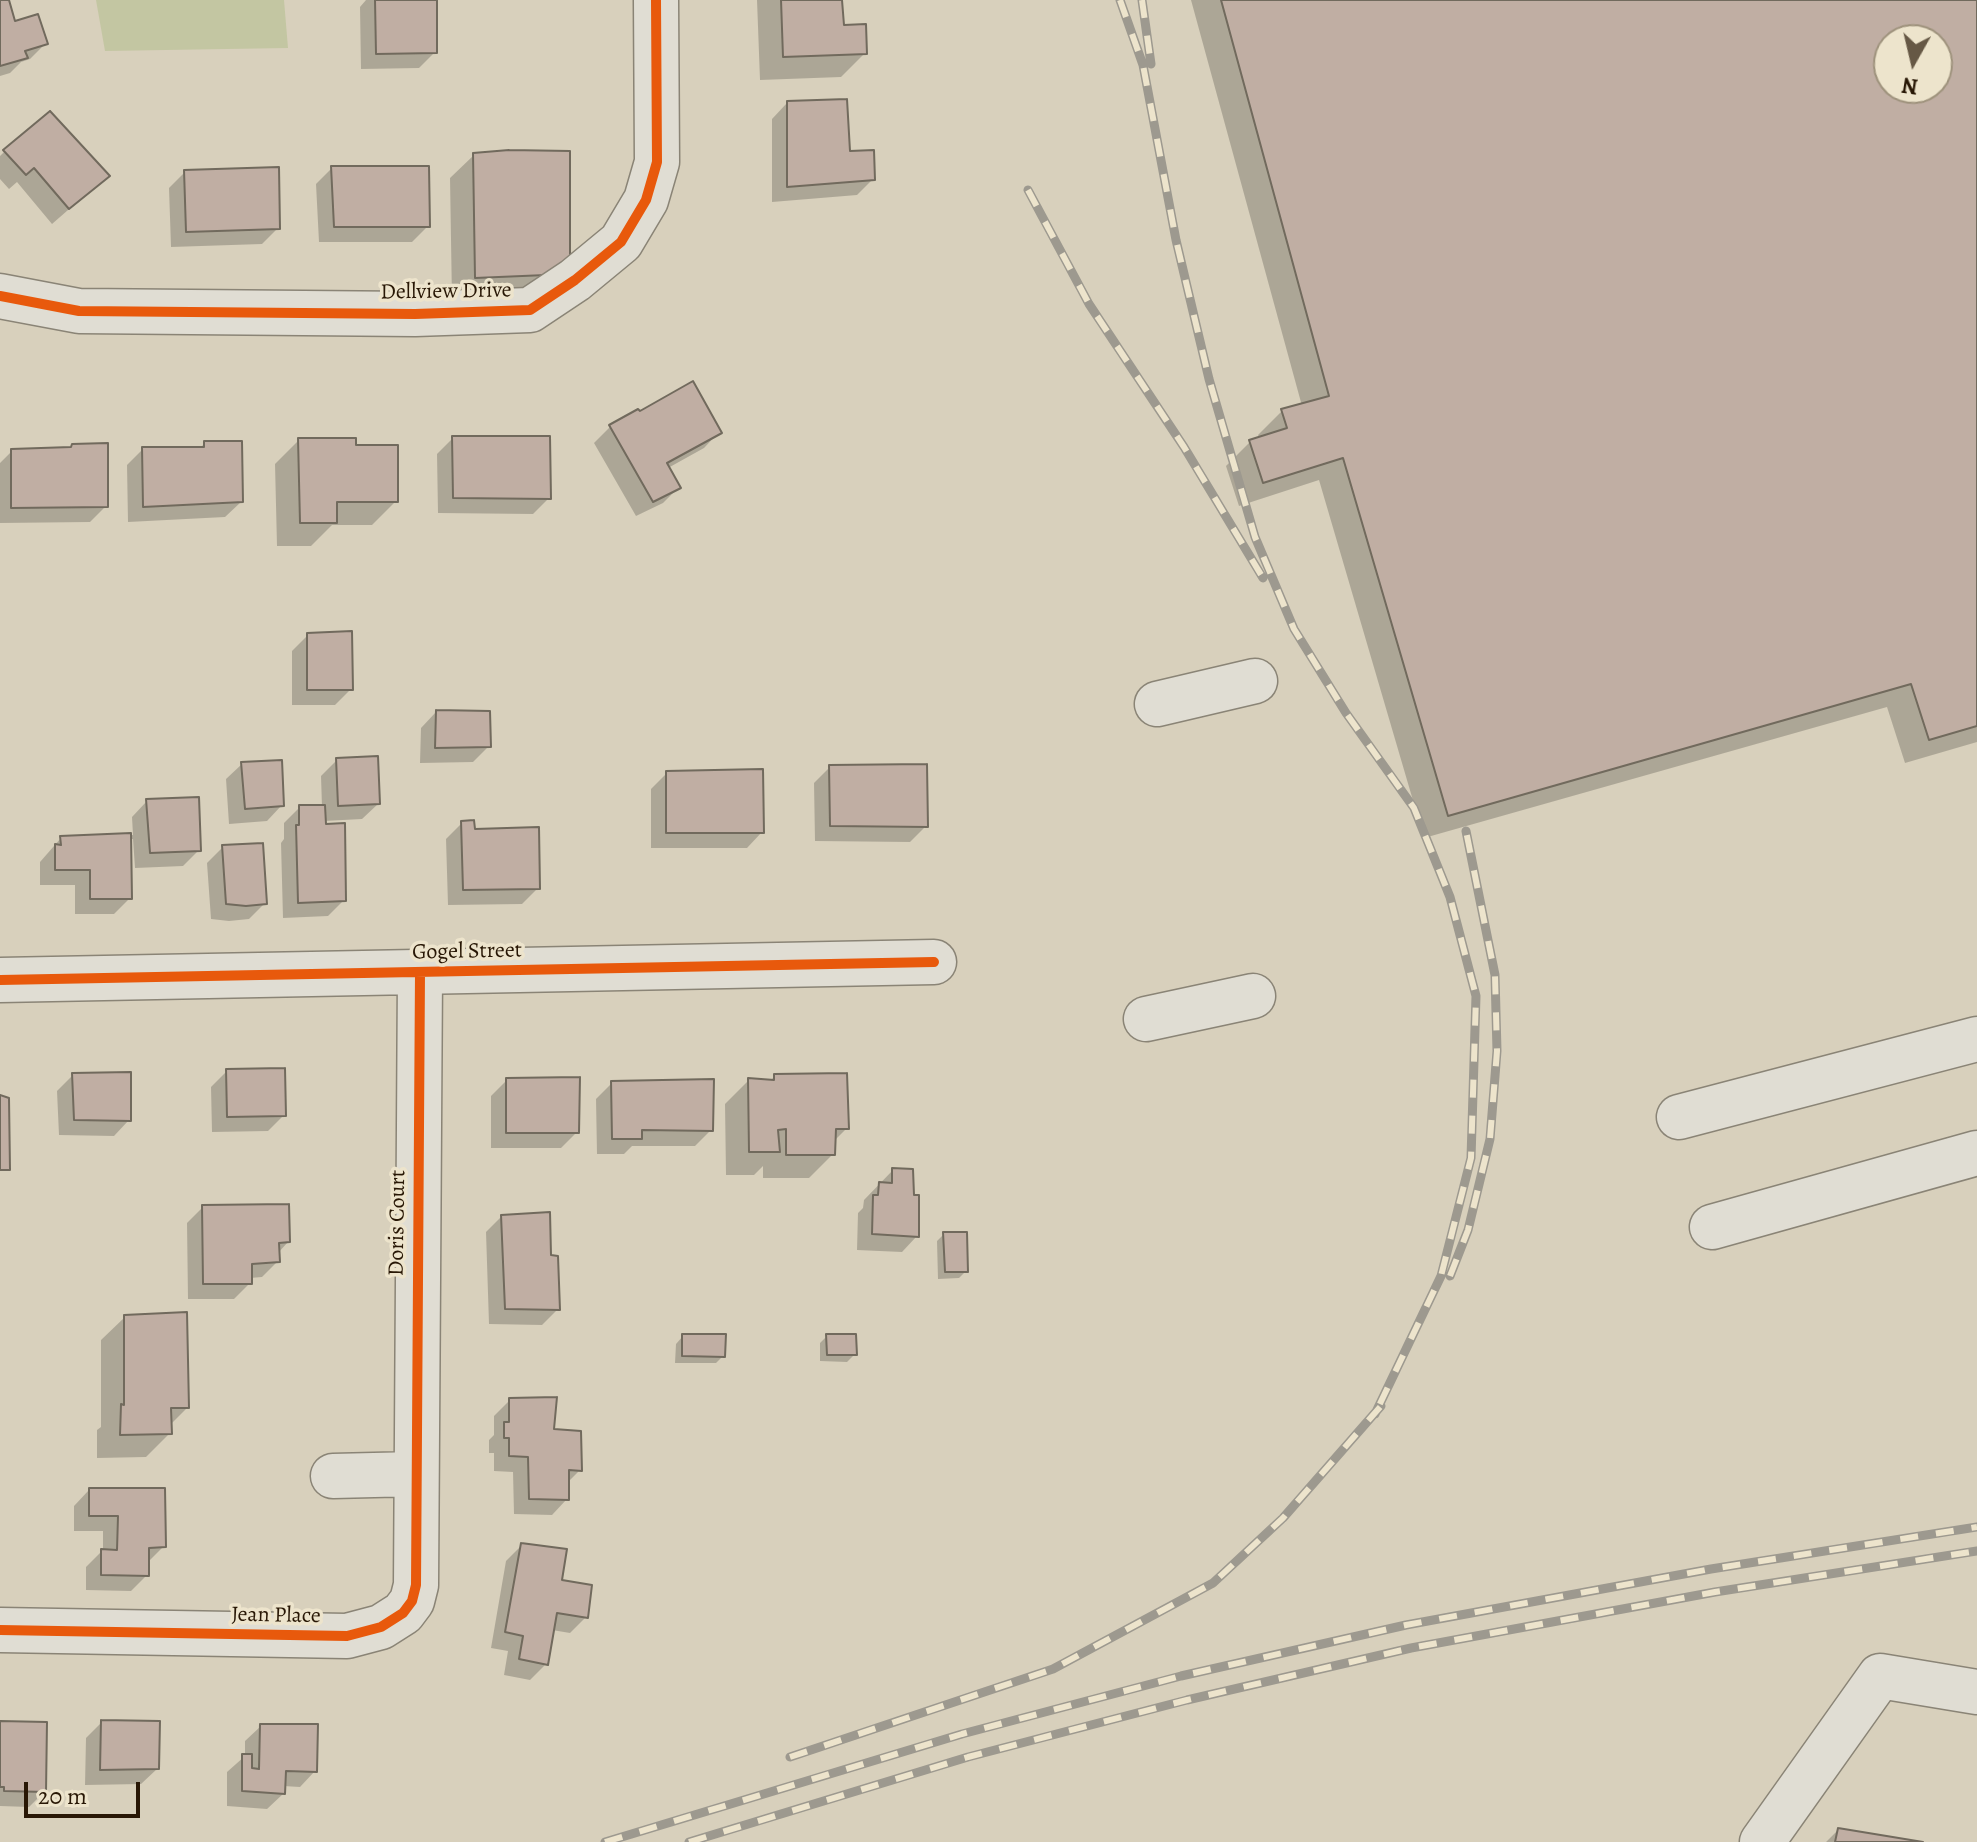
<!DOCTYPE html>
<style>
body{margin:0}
#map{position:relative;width:1977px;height:1842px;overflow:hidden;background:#d8d0bc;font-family:Alegreya,serif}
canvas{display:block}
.north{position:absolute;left:1873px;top:24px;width:80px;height:80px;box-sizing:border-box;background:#ede4cc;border:2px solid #9e927c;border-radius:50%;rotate:188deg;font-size:22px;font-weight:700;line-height:32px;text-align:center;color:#281705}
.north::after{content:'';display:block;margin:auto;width:28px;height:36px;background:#665845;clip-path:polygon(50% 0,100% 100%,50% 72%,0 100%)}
.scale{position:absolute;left:24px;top:1782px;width:116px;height:36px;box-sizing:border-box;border:4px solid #281705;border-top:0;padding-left:10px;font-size:24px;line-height:28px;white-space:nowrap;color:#281705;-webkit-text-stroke:6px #ede4cc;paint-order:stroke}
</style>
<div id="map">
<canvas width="1977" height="1842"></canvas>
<div class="north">N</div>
<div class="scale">20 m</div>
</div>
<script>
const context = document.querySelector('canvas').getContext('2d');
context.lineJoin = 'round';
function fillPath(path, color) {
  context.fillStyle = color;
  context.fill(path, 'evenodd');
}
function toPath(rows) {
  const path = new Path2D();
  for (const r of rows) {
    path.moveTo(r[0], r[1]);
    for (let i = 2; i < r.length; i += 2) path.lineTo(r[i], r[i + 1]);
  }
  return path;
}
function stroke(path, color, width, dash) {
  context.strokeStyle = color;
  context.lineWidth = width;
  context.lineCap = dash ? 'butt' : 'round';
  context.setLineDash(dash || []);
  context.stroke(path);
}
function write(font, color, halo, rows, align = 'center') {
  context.font = font + ' Alegreya,serif';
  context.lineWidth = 7;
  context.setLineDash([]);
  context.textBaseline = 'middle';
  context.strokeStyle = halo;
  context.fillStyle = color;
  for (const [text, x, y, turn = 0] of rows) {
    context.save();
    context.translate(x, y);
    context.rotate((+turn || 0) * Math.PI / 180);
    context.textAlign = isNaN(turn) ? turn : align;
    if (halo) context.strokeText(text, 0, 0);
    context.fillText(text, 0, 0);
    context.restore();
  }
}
fillPath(toPath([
 [96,0,284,0,288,48,105,51]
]), '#c3c6a2');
fillPath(toPath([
 [0,0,7,0,14,24,46,43,30,59,21,62,10,73,0,76],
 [366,0,435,0,435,52,419,68,361,69,360,7],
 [757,0,840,0,842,27,865,53,841,77,760,80],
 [1191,0,1977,0,1977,742,1905,763,1887,707,1424,838,1319,480,1239,506,1226,466,1250,442,1260,439,1258,435,1282,411,1302,406],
 [1889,40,1937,40,1937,88,1889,88],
 [787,103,848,153,873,179,857,195,772,202,772,119],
 [5,151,107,176,52,224,17,182,9,189,0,179,0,156],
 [568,153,544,297,452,301,450,178,474,155],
 [332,168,428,226,412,242,319,242,316,184],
 [185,172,278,228,262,244,171,247,169,188],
 [638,411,719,432,704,448,668,468,679,487,663,503,636,516,594,443,610,427],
 [453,438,549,498,533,514,438,513,437,454],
 [299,440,396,501,372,525,332,525,311,546,277,546,275,464],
 [205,443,241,502,225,517,128,522,127,465,143,449,199,449],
 [12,451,106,506,90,522,0,523,0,463],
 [308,635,351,689,335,705,292,705,292,651],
 [436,712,489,746,473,762,420,763,421,728],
 [337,760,378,804,362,819,324,821,344,900,328,916,283,918,281,843,284,839,284,823,300,807,322,807,321,776],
 [242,764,282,805,267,821,229,824,226,779],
 [830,767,926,826,910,842,815,841,814,783],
 [667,773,762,832,747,848,651,848,651,789],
 [147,801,199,850,183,866,135,868,133,839,129,839,130,898,114,914,75,914,75,885,40,885,40,862,61,838,133,835,132,817],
 [462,823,538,888,522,904,448,905,446,839],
 [223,847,265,903,249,919,229,921,211,919,207,863],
 [227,1071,284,1115,268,1131,212,1132,211,1087],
 [73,1075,129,1120,114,1136,59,1135,57,1091],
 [775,1076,847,1128,834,1141,833,1154,809,1178,763,1178,763,1166,754,1175,726,1175,725,1104,749,1080,769,1082],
 [507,1080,577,1132,561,1148,491,1148,491,1096],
 [612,1083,711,1130,695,1146,632,1146,624,1154,597,1154,596,1099],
 [893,1170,917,1236,902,1252,857,1250,858,1213,863,1208,864,1200],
 [203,1207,288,1242,278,1253,278,1261,262,1277,250,1278,250,1283,234,1299,188,1299,187,1223],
 [502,1216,549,1257,558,1309,542,1325,489,1324,486,1232],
 [944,1234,966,1271,959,1278,938,1279,937,1241],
 [125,1317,187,1408,170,1425,170,1433,146,1457,97,1458,97,1430,101,1427,101,1340],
 [683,1336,723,1356,716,1363,675,1363,676,1344],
 [827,1336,855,1354,847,1362,820,1361,820,1343],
 [510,1400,552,1431,580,1470,567,1483,567,1499,552,1515,514,1514,513,1472,494,1471,494,1453,489,1453,489,1440,494,1435,494,1416],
 [89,1490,164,1546,148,1562,147,1575,131,1591,86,1590,86,1567,103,1550,103,1531,74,1531,74,1506],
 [522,1545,560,1582,586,1617,570,1633,552,1630,546,1664,530,1680,504,1675,508,1651,491,1648,506,1561],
 [102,1722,157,1769,141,1784,85,1785,86,1738],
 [0,1723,44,1792,29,1807,0,1806],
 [261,1726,315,1771,300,1787,283,1786,283,1794,267,1809,227,1806,227,1772,245,1756,245,1741],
 [1838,1830,1911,1842,1826,1842]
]), '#0003');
const building = toPath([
 [0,0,9,0,15,21,38,14,48,44,25,51,28,58,0,66,0,0],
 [375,0,437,0,437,53,376,54,375,0],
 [781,0,842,0,844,25,866,24,867,54,783,57,781,0],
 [1221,0,1977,0,1977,726,1929,740,1911,684,1448,816,1343,458,1263,483,1249,440,1287,428,1281,409,1329,396,1221,0],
 [1889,40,1937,40,1937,88,1889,88,1889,40],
 [847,99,850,151,874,150,875,180,787,187,787,101,847,99],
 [50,111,110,176,69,209,34,168,26,175,3,150,50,111],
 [509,150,570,151,570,274,475,278,473,153,509,150],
 [331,166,429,166,430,227,334,227,331,166],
 [279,167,280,229,186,232,184,170,279,167],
 [693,381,722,433,667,463,681,488,653,502,609,425,638,409,640,411,693,381],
 [452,436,550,436,551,499,453,498,452,436],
 [298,438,356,438,356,445,398,445,398,502,337,502,337,523,300,523,298,438],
 [204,441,242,441,243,502,143,507,142,447,204,447,204,441],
 [108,443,108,507,11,508,11,449,71,447,72,444,108,443],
 [352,631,353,690,307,690,307,633,352,631],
 [436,710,490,711,491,747,435,748,436,710],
 [378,756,380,804,338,806,336,758,378,756],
 [282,760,284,806,245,809,241,762,282,760],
 [927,764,928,827,830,826,829,765,927,764],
 [763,769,764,833,666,833,666,771,763,769],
 [199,797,201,851,150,853,146,799,199,797],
 [299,805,325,805,326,824,345,823,346,901,298,903,296,825,299,825,299,805],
 [474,820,475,829,539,827,540,889,463,890,461,821,474,820],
 [131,833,132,899,90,899,90,870,55,870,55,844,61,845,60,836,131,833],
 [263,843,267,904,246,906,226,904,222,845,263,843],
 [285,1068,286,1116,227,1117,226,1069,285,1068],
 [131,1072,131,1121,74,1120,72,1073,131,1072],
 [847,1073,849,1129,836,1129,835,1155,786,1155,786,1129,778,1130,780,1152,749,1152,748,1078,774,1080,774,1074,847,1073],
 [580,1077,579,1133,506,1133,506,1078,580,1077],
 [714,1079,713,1131,642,1130,642,1139,612,1139,611,1081,714,1079],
 [0,1095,9,1098,10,1170,0,1170,0,1095],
 [892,1168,913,1169,914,1195,919,1195,919,1237,872,1234,873,1195,878,1195,879,1182,892,1183,892,1168],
 [289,1204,290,1242,279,1243,280,1262,252,1264,252,1284,203,1284,202,1205,289,1204],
 [550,1212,551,1255,558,1256,560,1310,505,1309,501,1215,550,1212],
 [943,1232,967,1232,968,1272,945,1272,943,1232],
 [187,1312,189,1408,171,1408,172,1434,120,1435,121,1404,124,1405,124,1315,187,1312],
 [682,1334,726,1334,725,1357,682,1356,682,1334],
 [826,1334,856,1334,857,1355,827,1355,826,1334],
 [557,1397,554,1429,581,1431,582,1471,569,1470,569,1500,529,1499,528,1457,509,1456,509,1438,504,1438,504,1422,509,1422,509,1398,557,1397],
 [89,1488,165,1488,166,1547,149,1548,149,1576,101,1575,101,1549,117,1550,118,1516,89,1516,89,1488],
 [521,1543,567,1549,562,1580,592,1585,588,1618,557,1613,548,1665,519,1659,523,1636,505,1632,521,1543],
 [101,1720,160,1721,159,1769,100,1770,101,1720],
 [0,1721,47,1722,46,1792,4,1791,4,1787,0,1787,0,1721],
 [260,1724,318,1724,317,1772,286,1771,285,1794,242,1791,242,1754,252,1754,252,1768,259,1769,260,1724],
 [1838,1828,1923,1842,1835,1842,1838,1828]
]);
fillPath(building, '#c0aea3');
stroke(building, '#716a5d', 2);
const minor = toPath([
 [0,296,79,311,415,314,530,310,575,280,621,242,646,200,657,162,656,0],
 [1157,704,1255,681],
 [0,980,934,962],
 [1146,1019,1253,996],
 [1679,1117,1977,1039],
 [1712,1227,1977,1153],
 [333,1476,415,1474],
 [0,1630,347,1636,381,1627,403,1613,412,1601,416,1585,420,973],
 [1762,1842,1880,1676,1977,1692]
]);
stroke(minor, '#8a8476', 47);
stroke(minor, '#e0ddd3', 44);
const rail = toPath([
 [1120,0,1143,65,1176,240,1209,379,1255,537,1294,629,1346,713,1414,808,1450,897,1476,996,1471,1158,1441,1276,1375,1414],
 [1142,0,1151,64],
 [1028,190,1089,304,1184,447,1263,578],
 [1450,1276,1468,1230,1490,1139,1497,1051,1495,975,1466,831],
 [790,1757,1053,1669,1213,1583,1283,1518,1381,1406],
 [605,1842,962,1734,1181,1676,1406,1625,1711,1569,1977,1527],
 [689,1842,968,1757,1187,1700,1411,1648,1715,1592,1977,1551]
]);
stroke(rail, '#9d998f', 9);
stroke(rail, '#ede4cc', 6, [18]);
stroke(toPath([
 [0,296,79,311,415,314,530,310,575,280,621,242,646,200,657,162,656,0],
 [0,980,934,962],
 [0,1630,347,1636,381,1627,403,1613,412,1601,416,1585,420,973]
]), '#e8590c', 10);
write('22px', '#281705', '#ede4cc', [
 ["Dellview Drive",446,292,-1],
 ["Gogel Street",467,952,-1],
 ["Doris Court",398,1223,-89],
 ["Jean Place",276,1616,1]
]);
</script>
